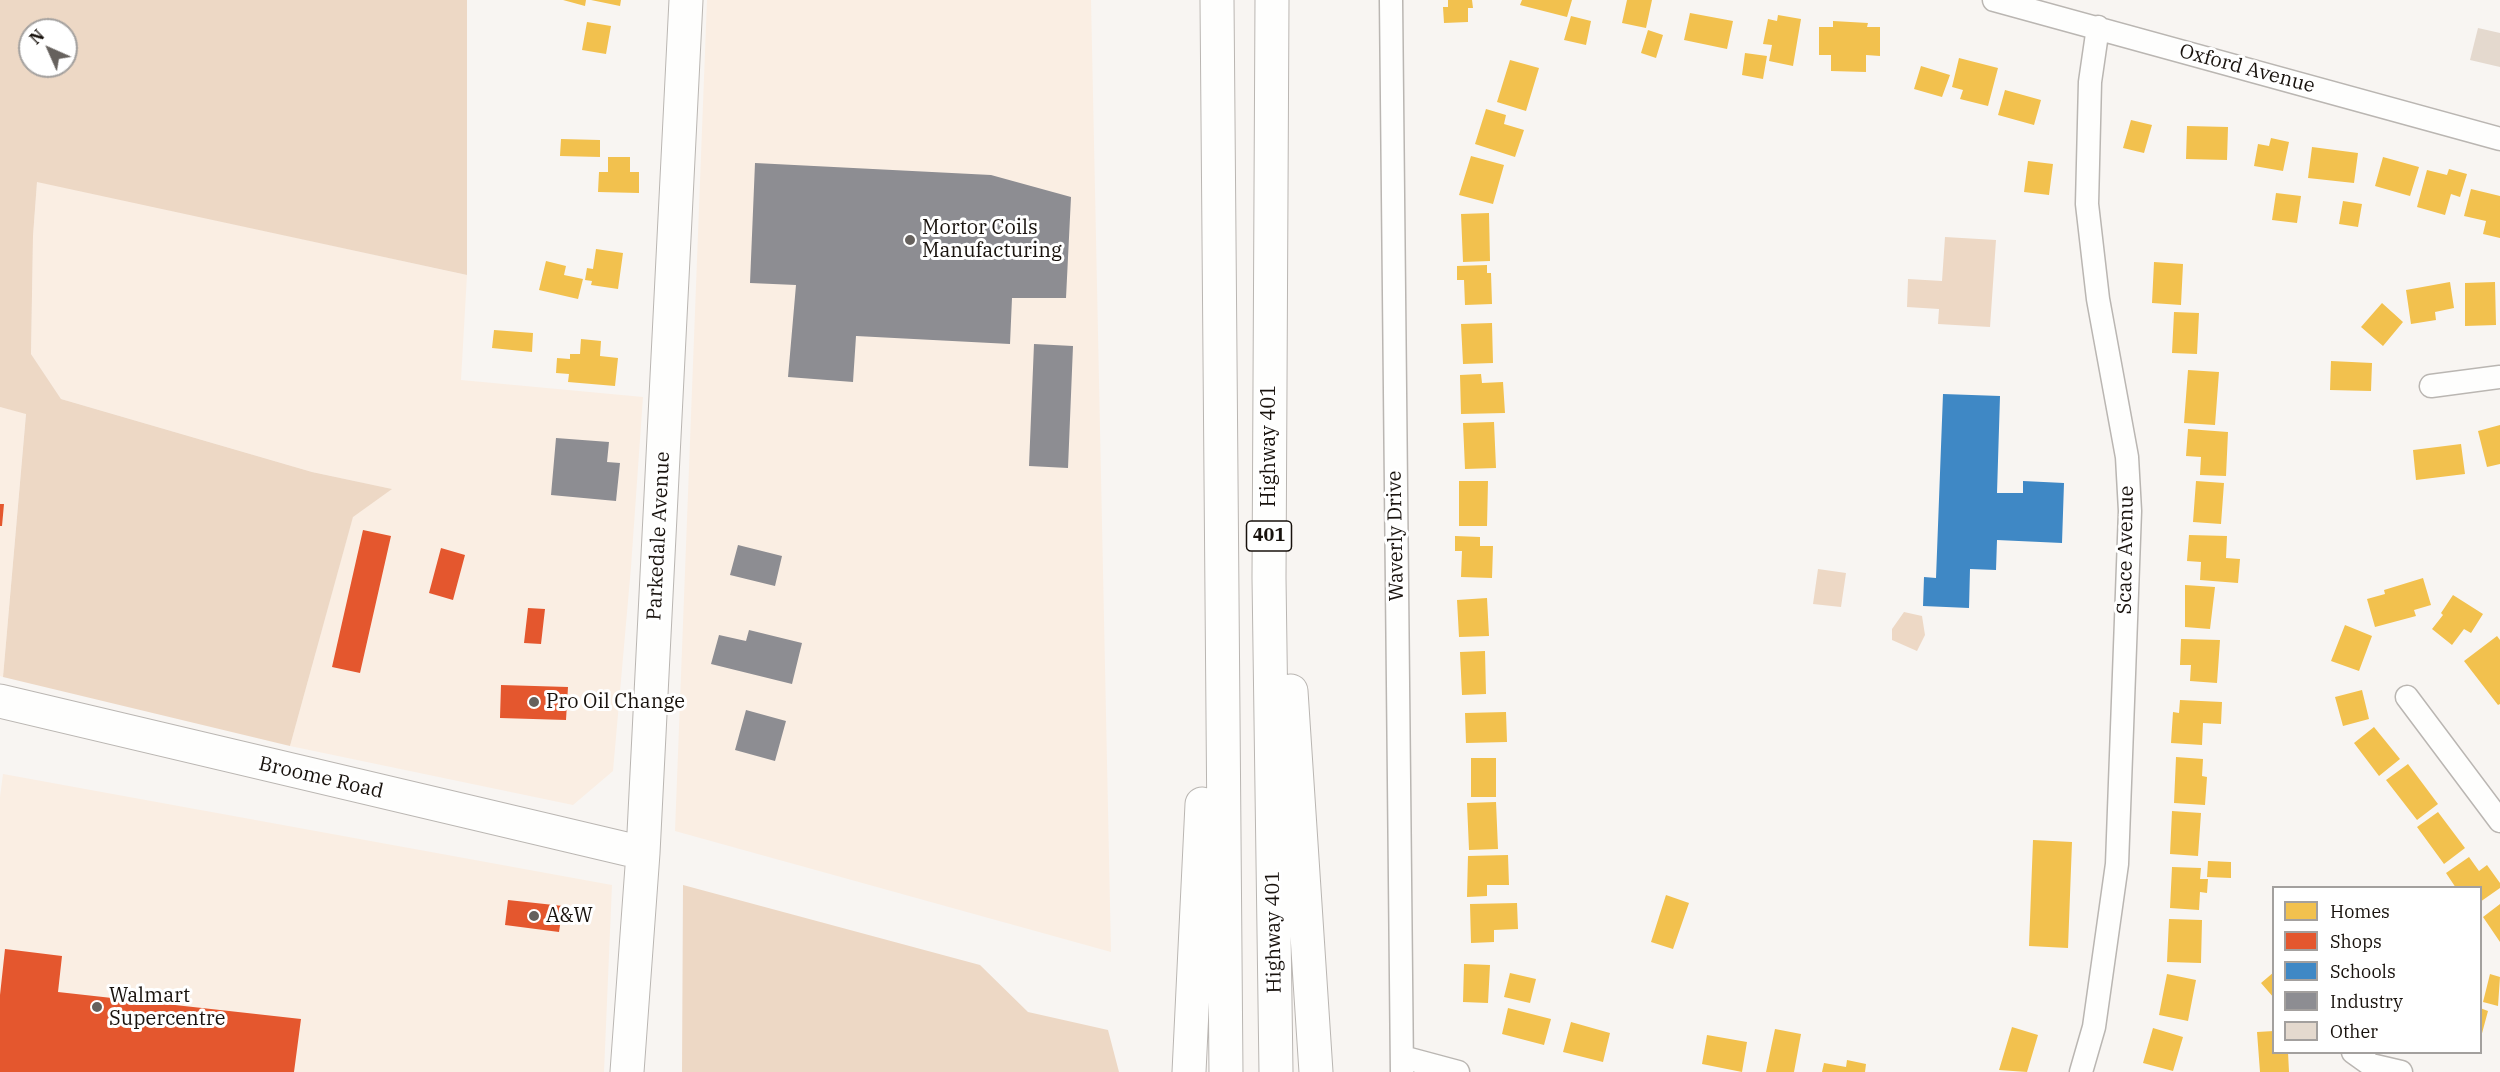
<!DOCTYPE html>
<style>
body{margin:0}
#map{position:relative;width:2500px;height:1072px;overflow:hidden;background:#f8f5f2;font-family:"IBM Plex Serif",serif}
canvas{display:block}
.legend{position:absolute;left:2272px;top:886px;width:210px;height:168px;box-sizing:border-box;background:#fff;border:2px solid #a3a09e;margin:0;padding:8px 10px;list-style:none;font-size:18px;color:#18120d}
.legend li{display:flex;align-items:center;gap:12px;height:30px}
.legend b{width:30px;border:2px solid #a3a09e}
.north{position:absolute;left:18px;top:18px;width:60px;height:60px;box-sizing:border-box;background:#fff;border:2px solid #a3a09e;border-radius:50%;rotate:315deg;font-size:16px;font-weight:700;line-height:24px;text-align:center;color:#18120d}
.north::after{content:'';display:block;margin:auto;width:21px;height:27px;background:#66615d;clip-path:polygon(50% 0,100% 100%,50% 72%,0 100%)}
</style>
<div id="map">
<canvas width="2500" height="1072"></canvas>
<ul class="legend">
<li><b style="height:16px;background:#f2c14e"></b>Homes</li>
<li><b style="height:16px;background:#e4572e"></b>Shops</li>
<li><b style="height:16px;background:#3f88c5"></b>Schools</li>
<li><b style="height:16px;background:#8d8d92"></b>Industry</li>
<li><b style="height:16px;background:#e4d9ce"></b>Other</li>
</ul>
<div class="north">N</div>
</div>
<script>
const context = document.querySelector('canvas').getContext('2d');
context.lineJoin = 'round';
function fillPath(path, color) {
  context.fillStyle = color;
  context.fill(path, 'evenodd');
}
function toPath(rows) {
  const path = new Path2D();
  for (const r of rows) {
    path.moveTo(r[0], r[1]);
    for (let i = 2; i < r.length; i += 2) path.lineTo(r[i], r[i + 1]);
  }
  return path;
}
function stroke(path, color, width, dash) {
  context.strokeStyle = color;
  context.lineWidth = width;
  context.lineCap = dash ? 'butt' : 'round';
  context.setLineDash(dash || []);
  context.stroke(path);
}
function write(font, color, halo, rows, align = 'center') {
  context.font = font + ' "IBM Plex Serif",serif';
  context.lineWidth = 6;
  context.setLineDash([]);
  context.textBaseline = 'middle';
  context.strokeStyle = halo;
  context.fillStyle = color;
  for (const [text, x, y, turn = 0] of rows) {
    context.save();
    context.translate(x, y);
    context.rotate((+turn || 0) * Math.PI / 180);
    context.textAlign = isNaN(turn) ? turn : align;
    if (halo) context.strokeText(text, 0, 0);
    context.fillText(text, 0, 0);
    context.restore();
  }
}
fillPath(toPath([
 [707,0,1091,0,1111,952,675,831],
 [37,181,467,275,461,380,643,397,631,567,613,771,573,805,290,746,353,516,391,489,312,472,61,399,31,354,33,236],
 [0,407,26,413,3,677,0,676],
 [3,774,612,885,604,1072,0,1072,0,797]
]), '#faeee3');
fillPath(toPath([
 [0,0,467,0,467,275,37,182,33,236,31,354,61,399,312,472,392,489,353,517,290,746,3,677,26,414,0,407],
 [30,30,66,30,66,66,30,66],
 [1945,237,1996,240,1990,327,1938,324,1939,309,1907,307,1908,279,1942,281],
 [1818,569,1846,573,1841,607,1813,604],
 [1904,612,1922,616,1925,635,1917,651,1892,640,1892,629],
 [683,885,980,965,1028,1012,1108,1030,1119,1072,682,1072]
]), '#edd8c5');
fillPath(toPath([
 [563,0,586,0,585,6],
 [591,0,621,0,620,6],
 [1448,0,1472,0,1473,8,1468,8,1468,22,1444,23,1443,7,1448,7],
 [1522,0,1572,0,1567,17,1520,5],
 [1627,0,1652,0,1646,28,1622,23],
 [1690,13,1733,21,1727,49,1684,40],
 [1778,15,1801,19,1793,66,1769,61,1772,45,1763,44,1768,19,1777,21],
 [1571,16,1591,21,1586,45,1564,40],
 [1833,21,1868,23,1867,27,1880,27,1880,56,1866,55,1866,72,1831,71,1831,55,1819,55,1819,27,1833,27],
 [587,22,611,26,606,54,582,50],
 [1648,30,1663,35,1656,58,1641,53],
 [1745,53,1767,56,1763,79,1742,75],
 [1959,58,1998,68,1988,106,1960,99,1963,90,1952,87],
 [1510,60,1539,68,1526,111,1497,102],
 [1921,66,1950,75,1942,97,1914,89],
 [2005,90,2041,100,2034,125,1998,115],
 [1486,109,1506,115,1504,124,1524,130,1515,157,1475,144],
 [2131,120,2152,125,2144,153,2123,148],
 [2187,126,2228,127,2227,160,2186,159],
 [2271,138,2289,142,2283,171,2254,166,2258,144,2269,146],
 [561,139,600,140,600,157,560,156],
 [2312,147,2358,153,2354,183,2308,178],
 [1471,156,1504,165,1493,204,1459,195],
 [608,157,630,157,630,172,639,172,639,193,598,192,599,172,608,172],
 [2383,157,2419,167,2410,196,2375,186],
 [2028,161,2053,164,2049,195,2024,192],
 [2449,169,2467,174,2460,197,2451,194,2445,215,2417,207,2427,170,2447,175],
 [2471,189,2500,196,2500,238,2483,234,2486,221,2464,216],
 [2276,193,2301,196,2297,223,2272,220],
 [2343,201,2362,204,2358,227,2339,224],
 [1489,213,1490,261,1463,262,1461,214],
 [596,249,623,253,618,289,591,285,592,281,585,280,587,268,593,269],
 [546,261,566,266,564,275,583,279,578,299,539,290],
 [2154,262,2183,264,2181,305,2152,303],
 [1487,265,1487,273,1491,273,1492,304,1465,305,1464,280,1457,280,1457,266],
 [2450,282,2454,308,2435,312,2436,320,2411,324,2406,290],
 [2495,282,2496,325,2465,326,2465,283],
 [2382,303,2403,322,2383,346,2361,327],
 [2174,312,2199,313,2197,354,2172,353],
 [1492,323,1493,363,1463,364,1461,324],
 [494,330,533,333,532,352,492,348],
 [581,339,601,341,600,356,618,358,615,386,568,382,569,374,556,373,557,358,570,359,570,354,580,354],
 [2331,361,2372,363,2371,391,2330,390],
 [2188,370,2219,372,2215,425,2184,423],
 [1481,374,1482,383,1503,382,1505,413,1461,414,1460,375],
 [1494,422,1496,468,1465,469,1463,423],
 [2500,425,2500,464,2487,467,2478,431],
 [2188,429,2228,432,2226,476,2200,475,2201,457,2186,456],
 [2461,444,2465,474,2416,480,2413,450],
 [1459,481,1488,481,1487,526,1459,526],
 [2196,481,2224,483,2221,524,2193,522],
 [2189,535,2227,536,2226,558,2240,559,2238,583,2200,580,2201,562,2187,561],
 [1455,536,1480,537,1480,546,1493,546,1492,578,1461,577,1462,551,1455,551],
 [2423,578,2431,605,2414,610,2416,616,2375,627,2367,599,2385,594,2384,590],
 [2185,585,2215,587,2210,629,2185,627],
 [2453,595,2483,614,2471,633,2464,629,2452,645,2432,629,2443,615,2441,613],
 [1487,598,1489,636,1459,637,1457,600],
 [2345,625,2372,636,2359,671,2331,661],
 [2497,636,2500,640,2500,704,2498,705,2464,661],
 [2181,639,2220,640,2217,683,2190,681,2191,665,2180,665],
 [1485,651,1486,694,1462,695,1460,652],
 [2362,690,2369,719,2343,726,2335,697],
 [2180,700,2222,702,2221,724,2203,723,2202,745,2171,743,2173,712,2179,713],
 [1506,712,1507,742,1466,743,1465,713],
 [2374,727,2400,759,2379,776,2354,743],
 [2176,757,2203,759,2202,776,2207,777,2205,805,2174,803],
 [1471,758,1496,758,1496,797,1471,797],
 [2408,764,2438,804,2417,820,2386,780],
 [1496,802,1498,849,1469,850,1467,803],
 [2172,811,2201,813,2198,856,2170,854],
 [2438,812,2465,848,2444,864,2417,827],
 [2033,840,2072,842,2068,948,2029,946],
 [1508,855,1509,885,1487,885,1487,896,1467,897,1468,856],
 [2469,857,2479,871,2487,865,2500,883,2500,888,2480,902,2480,888,2456,888,2446,873],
 [2208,861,2231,862,2231,878,2207,877],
 [2172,867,2201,868,2200,879,2208,879,2207,893,2200,892,2199,910,2170,908],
 [1666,895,1689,903,1673,949,1651,942],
 [1517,903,1518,929,1494,930,1494,942,1471,943,1470,904],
 [2500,904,2500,942,2483,917],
 [2169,919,2202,920,2201,963,2167,962],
 [1464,964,1490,965,1488,1003,1463,1002],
 [2274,972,2274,998,2261,983],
 [1510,973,1536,979,1530,1003,1504,997],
 [2167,974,2196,980,2188,1021,2159,1015],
 [2490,974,2500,977,2498,1006,2483,1002],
 [1508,1008,1551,1019,1544,1045,1502,1034],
 [2480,1008,2488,1011,2481,1037,2480,1037],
 [1571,1022,1610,1033,1603,1062,1563,1052],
 [2012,1027,2038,1035,2027,1072,1999,1070],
 [2153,1028,2183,1037,2173,1071,2143,1063],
 [1775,1029,1801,1034,1794,1072,1766,1072],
 [2274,1031,2274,1052,2288,1052,2289,1072,2260,1072,2257,1032],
 [1707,1035,1747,1042,1742,1072,1702,1064],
 [1847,1060,1866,1064,1865,1072,1822,1072,1824,1063,1846,1067]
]), '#f2c14e');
fillPath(toPath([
 [0,504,4,504,2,526,0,526],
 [363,530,391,536,360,673,332,667],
 [441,548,465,555,453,600,429,593],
 [528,608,545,609,541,644,524,643],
 [501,685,568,687,566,720,500,718],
 [508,900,563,906,559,932,505,925],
 [5,949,62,956,58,992,301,1019,294,1072,0,1072,0,995]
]), '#e4572e');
fillPath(toPath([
 [1943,394,2000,396,1997,493,2023,493,2023,481,2064,483,2062,543,1997,540,1996,570,1970,569,1969,608,1923,606,1924,577,1936,578]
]), '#3f88c5');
fillPath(toPath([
 [755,163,991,175,1071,197,1066,298,1012,298,1010,344,856,336,853,382,788,377,796,285,750,283],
 [1034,344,1073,346,1068,468,1029,466],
 [556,438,609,442,607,462,620,463,616,501,551,495],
 [738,545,782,556,775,586,730,575],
 [749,630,802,643,792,684,711,664,719,635,746,641],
 [746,710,786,721,775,761,735,750]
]), '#8d8d92');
fillPath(toPath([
 [2478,28,2500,33,2500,67,2470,60]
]), '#e4d9ce');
const street = toPath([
 [1391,0,1402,1072],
 [1994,0,2500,139],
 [2431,386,2500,377],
 [2407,697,2500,821],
 [2353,1052,2371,1065,2401,1072],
 [1402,1057,1458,1072],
 [2081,1072,2094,1027,2117,864,2130,511,2127,457,2098,299,2087,204,2090,82,2098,27]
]);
const secondary = toPath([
 [0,701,643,853],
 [627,1072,643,853,686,0]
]);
const highway = toPath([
 [1217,0,1226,1072],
 [1272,0,1269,578,1276,1072],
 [1291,691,1316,1072],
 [1189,1072,1202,804]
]);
stroke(street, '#bab6b2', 25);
stroke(secondary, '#bab6b2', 35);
stroke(highway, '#bab6b2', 35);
stroke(street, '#fefefd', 22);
stroke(secondary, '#fefefd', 33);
stroke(highway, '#fefefd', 33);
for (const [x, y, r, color] of [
 [910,240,6,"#66615d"],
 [534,702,6,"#66615d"],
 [534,916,6,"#66615d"],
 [97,1007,6,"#66615d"]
]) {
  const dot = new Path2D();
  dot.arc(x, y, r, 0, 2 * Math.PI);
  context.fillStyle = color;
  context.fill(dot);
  stroke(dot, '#fff', 2);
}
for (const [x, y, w] of [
 [1269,536,45]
]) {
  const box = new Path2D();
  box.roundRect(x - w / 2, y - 15, w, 30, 4.5);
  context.fillStyle = '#fff';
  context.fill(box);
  stroke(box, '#18120d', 1.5);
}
write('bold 18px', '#18120d', null, [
 ["401",1269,536]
]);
write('20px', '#18120d', '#fff', [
 ["Oxford Avenue",2247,69,15],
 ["Highway 401",1269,446,-90],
 ["Parkedale Avenue",659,536,-87],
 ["Waverly Drive",1396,536,-91],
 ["Scace Avenue",2126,550,-89],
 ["Broome Road",321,778,13],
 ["Highway 401",1274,932,-91]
]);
write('20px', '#18120d', '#fff', [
 ["Mortor Coils",922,228],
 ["Manufacturing",922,251],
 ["Pro Oil Change",546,702],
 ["A&W",546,916],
 ["Walmart",109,996],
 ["Supercentre",109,1019]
], 'left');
</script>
